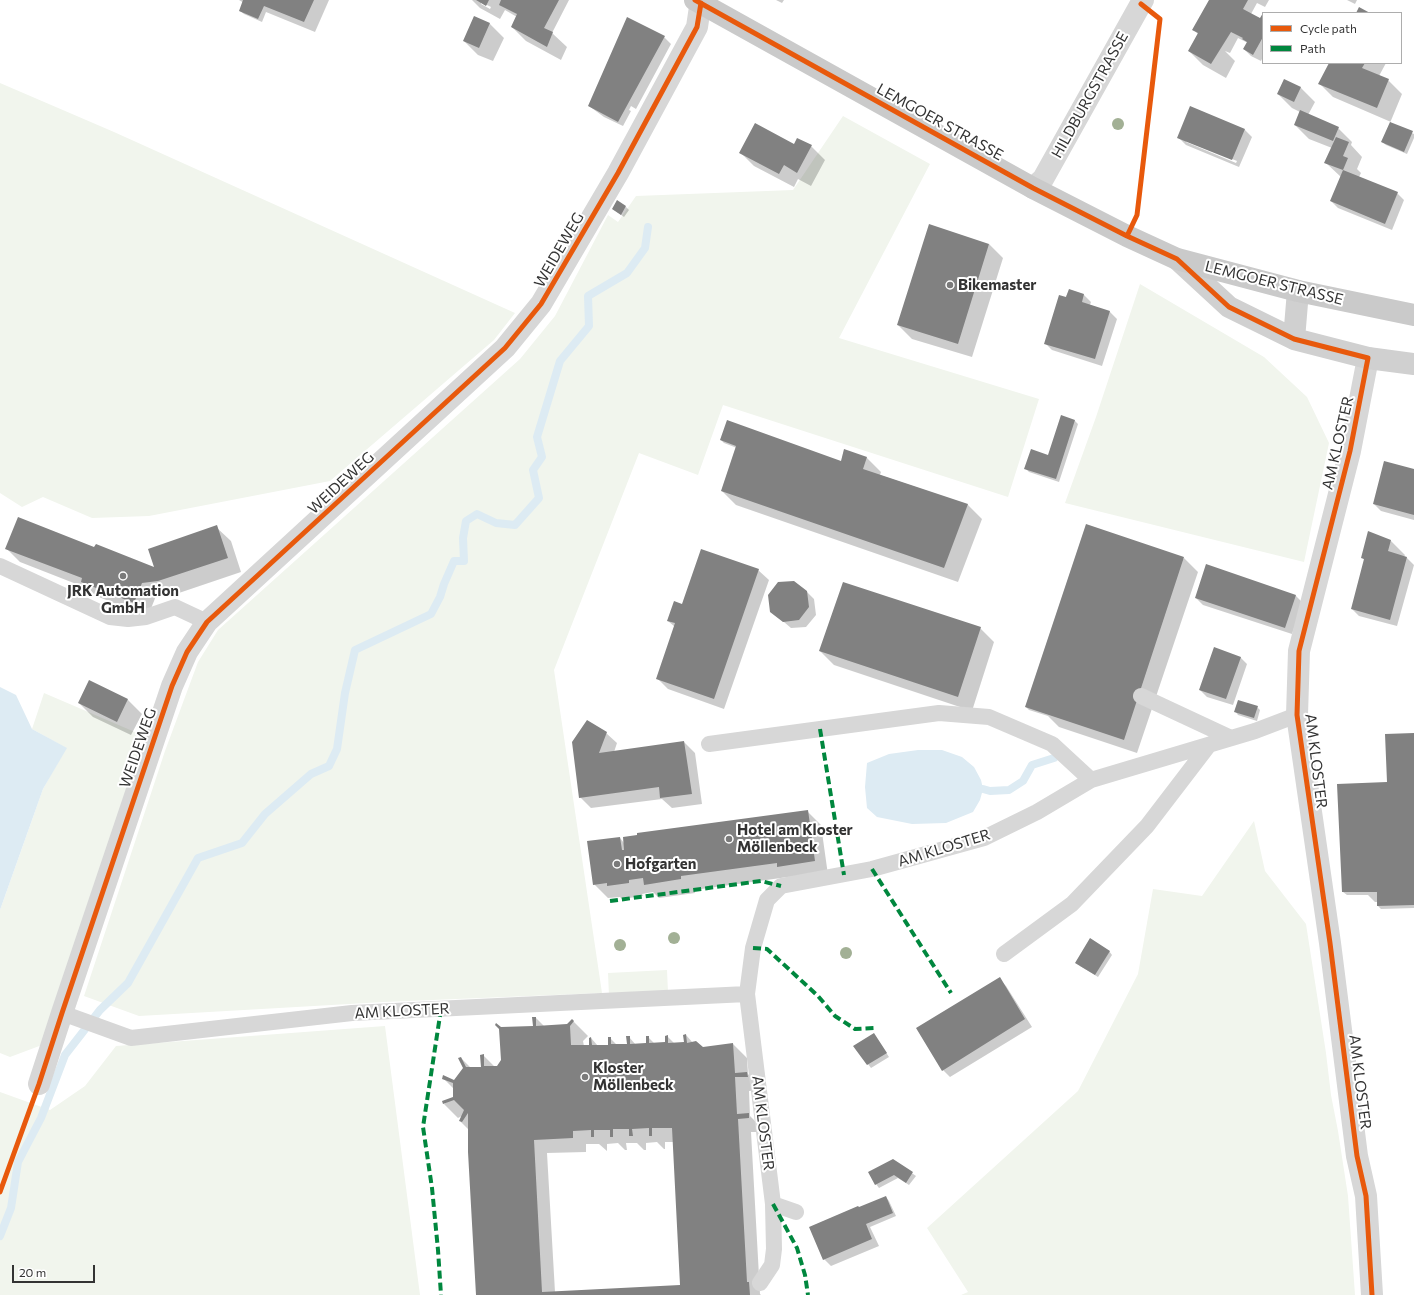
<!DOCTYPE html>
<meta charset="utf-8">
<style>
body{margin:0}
#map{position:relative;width:1414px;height:1295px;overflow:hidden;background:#fff;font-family:Commissioner,sans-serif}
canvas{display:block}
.legend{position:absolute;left:1262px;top:12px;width:140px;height:52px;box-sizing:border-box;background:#fff;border:1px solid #adadad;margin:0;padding:5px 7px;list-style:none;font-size:12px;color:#333}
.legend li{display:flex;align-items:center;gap:8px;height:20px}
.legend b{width:20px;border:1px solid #adadad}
.scale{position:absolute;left:12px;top:1265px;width:83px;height:18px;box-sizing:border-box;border:2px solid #333;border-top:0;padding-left:5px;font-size:12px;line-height:14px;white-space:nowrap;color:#333;-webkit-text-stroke:3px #fff;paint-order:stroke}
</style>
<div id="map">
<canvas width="1414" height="1295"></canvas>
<ul class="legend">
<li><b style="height:5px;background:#e8590c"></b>Cycle path</li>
<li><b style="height:5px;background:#00873e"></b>Path</li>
</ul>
<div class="scale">20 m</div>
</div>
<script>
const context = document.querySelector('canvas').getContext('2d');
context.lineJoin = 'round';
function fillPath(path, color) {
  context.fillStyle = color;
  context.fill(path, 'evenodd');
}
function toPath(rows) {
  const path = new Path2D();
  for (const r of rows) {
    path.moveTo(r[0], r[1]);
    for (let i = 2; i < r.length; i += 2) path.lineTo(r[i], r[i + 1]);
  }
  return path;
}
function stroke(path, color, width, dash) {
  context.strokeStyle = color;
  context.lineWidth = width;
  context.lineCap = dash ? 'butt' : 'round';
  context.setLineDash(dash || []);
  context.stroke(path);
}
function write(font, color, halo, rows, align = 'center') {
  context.font = font + ' Commissioner,sans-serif';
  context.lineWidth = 4;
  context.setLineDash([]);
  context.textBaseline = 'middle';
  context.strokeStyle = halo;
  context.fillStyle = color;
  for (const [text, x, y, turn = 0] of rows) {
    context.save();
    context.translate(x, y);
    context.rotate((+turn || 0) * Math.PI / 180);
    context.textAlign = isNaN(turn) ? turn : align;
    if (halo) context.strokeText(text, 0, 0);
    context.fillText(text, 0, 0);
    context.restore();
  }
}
fillPath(toPath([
 [0,83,114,132,515,313,494,340,330,481,149,516,92,518,43,497,22,507,0,493],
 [843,116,930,164,839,338,1039,399,1008,497,723,405,698,475,639,453,554,670,602,993,384,1002,139,1016,84,996,165,751,198,662,218,630,520,359,555,316,608,215,618,222,636,196,793,190],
 [1140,284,1264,357,1307,397,1329,443,1304,562,1065,503,1096,417],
 [44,693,135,732,150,733,42,1045,10,1057,0,1053,0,910,43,789,66,748,32,729],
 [1254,821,1265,871,1306,924,1326,1053,1331,1095,1338,1131,1348,1196,1355,1295,961,1295,968,1292,927,1228,1078,1091,1138,974,1153,889,1202,896],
 [667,970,668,992,609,996,608,973],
 [385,1026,420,1295,0,1295,0,1092,50,1110,85,1086,116,1046]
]), '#f1f5ed');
fillPath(toPath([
 [0,687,16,695,32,729,67,748,43,789,0,910],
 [918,750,942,750,962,757,974,767,981,780,983,789,980,800,973,812,946,823,912,824,877,817,867,808,865,787,867,763,889,754]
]), '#ddebf3');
fillPath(toPath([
 [239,0,329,0,315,32,266,12,262,22,244,14,240,11,244,3],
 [472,0,569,0,552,33,567,47,561,60,526,41,512,27,517,17,505,10,500,19,480,8],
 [481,2,491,7,490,9,481,4],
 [776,0,784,0,782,3],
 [1210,0,1269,0,1265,7,1257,3,1251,14,1261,19,1263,15,1263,57,1261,61,1251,56,1244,49,1248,43,1238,38,1230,53,1225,51,1235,61,1226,78,1203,65,1189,51,1198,34,1194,30],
 [1347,0,1357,0,1355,4],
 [474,17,490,24,504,38,493,61,478,55,464,41],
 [664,37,671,44,636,109,631,106,629,110,631,111,623,126,604,117,589,106],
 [1330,63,1386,63,1379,76,1388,80,1402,94,1390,123,1414,134,1414,138,1407,154,1386,145,1382,142,1391,122,1333,97,1319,83],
 [1285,81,1301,88,1315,102,1308,115,1338,128,1352,142,1351,145,1362,157,1357,169,1361,173,1359,177,1397,193,1404,200,1392,230,1338,208,1331,201,1341,177,1326,163,1332,148,1309,139,1295,125,1300,112,1292,108,1278,94],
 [1191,107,1245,130,1252,137,1239,167,1186,145,1179,138],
 [1186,140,1237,161,1236,163,1186,142],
 [811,146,825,160,811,186,798,179,794,187,754,166,740,152],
 [626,207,629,210,624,217,613,209],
 [989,244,1003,258,972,357,912,339,898,325],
 [1069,290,1084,295,1091,302,1090,305,1110,312,1117,319,1102,366,1052,350,1045,343],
 [1062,417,1075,421,1078,424,1059,482,1029,472,1025,468,1049,456],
 [721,440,842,462,845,450,867,458,881,472,880,475,968,505,982,519,958,582,736,505,722,491,737,448,724,443],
 [1414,470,1414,520,1381,511,1374,504],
 [216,527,231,541,241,572,173,595,156,596,148,616,96,596,89,589,20,562,6,548,155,568],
 [1391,541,1405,555,1404,557,1407,558,1414,565,1397,626,1359,616,1352,609,1365,561,1362,557],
 [1184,558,1198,572,1137,753,1059,727,1048,716,1029,710,1026,707],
 [758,570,769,580,724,709,668,689,657,678,675,627,668,621,683,605],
 [807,592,814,599,816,615,806,627,791,628,771,611],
 [1296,596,1303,603,1292,634,1203,605,1196,598],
 [980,628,994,642,972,711,834,665,820,651],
 [1240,657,1247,664,1233,705,1207,697,1200,690],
 [89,682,128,700,142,714,131,735,93,717,79,703],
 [1257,707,1260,710,1257,721,1238,715,1235,711],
 [606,733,617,743,614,752,684,742,695,753,702,804,672,808,662,799,591,808,580,797],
 [1414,734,1414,908,1381,909,1378,906,1378,902,1375,902,1368,895,1347,895,1343,892,1388,783],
 [807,811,821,825,828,875,788,877,694,890,695,893,659,898,653,892,642,894,643,896,622,899,620,897,608,898,594,884,620,838,624,843],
 [1109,951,1112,955,1098,977,1080,966],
 [999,979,1006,986,1032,1027,950,1077,943,1070],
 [536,1018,544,1026,568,1025,572,1020,588,1036,583,1041,584,1046,590,1046,591,1038,598,1046,609,1046,610,1038,617,1045,628,1045,629,1037,636,1045,647,1044,648,1037,655,1044,666,1043,667,1036,674,1043,685,1043,686,1035,693,1043,703,1048,733,1044,747,1058,748,1074,761,1087,761,1090,749,1091,750,1116,762,1128,762,1132,751,1132,760,1294,761,1295,477,1295,469,1130,460,1121,462,1116,458,1118,444,1104,454,1097,454,1089,443,1078,455,1081,464,1069,461,1058,471,1068,482,1068,483,1055,495,1067,498,1067,502,1060,501,1028,534,1027],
 [657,1142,664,1149,665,1149,665,1142,674,1142,681,1286,555,1292,547,1153,586,1152,586,1144,599,1144,607,1151,607,1144,618,1143,625,1150,627,1150,626,1143,637,1143,644,1150,646,1150,646,1143],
 [874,1034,889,1057,871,1068,854,1046],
 [893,1160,916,1176,909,1185,898,1178,879,1188,876,1184],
 [886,1197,889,1201,896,1216,870,1227,879,1246,831,1266,824,1259,859,1208]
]), '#0003');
stroke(toPath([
 [983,789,990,791,1009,790,1023,781,1032,765,1054,758],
 [0,1236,11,1208,18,1162,41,1118,65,1055,100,1010,128,983,198,858,242,843,265,814,311,774,329,766,337,749,345,693,355,650,431,614,440,597,444,584,454,561,464,561,463,538,466,521,477,514,496,523,515,525,539,498,533,470,542,457,537,437,560,361,589,326,588,296,627,273,645,248,648,227]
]), '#ddebf3', 8);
fillPath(toPath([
 [243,0,314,0,304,22,264,6,258,19,239,11],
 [476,0,489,0,486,6],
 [501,0,559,0,544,28,553,32,547,47,511,27,517,14,499,5],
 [1209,0,1248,0,1243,9,1260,18,1263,13,1263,37,1253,55,1243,49,1247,42,1242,39,1243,38,1231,32,1211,64,1188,51,1198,33,1192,30],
 [1359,7,1370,13,1356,13],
 [474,16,490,23,479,48,463,41],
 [627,17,665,36,618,122,588,106],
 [1329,63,1365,63,1362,68,1389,79,1377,108,1318,84],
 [1284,79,1301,87,1294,102,1277,94],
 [1190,106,1245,129,1232,160,1177,138],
 [1300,110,1339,127,1333,141,1294,125],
 [1390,122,1413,131,1404,152,1381,142],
 [755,123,794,144,797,138,812,145,797,173,784,165,779,174,739,153],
 [1336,137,1349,142,1343,156,1348,158,1343,170,1324,163],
 [1343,170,1398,192,1385,224,1330,201],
 [617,200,626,206,621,215,612,209],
 [929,224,989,244,958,344,897,325],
 [1069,289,1084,294,1082,302,1110,311,1095,359,1044,344,1059,295,1066,297],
 [1061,415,1075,420,1056,479,1024,469,1031,449,1048,455],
 [727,420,841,461,844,449,867,457,863,469,968,504,944,568,721,491,736,446,720,440],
 [1384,461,1414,469,1414,515,1373,504],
 [18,517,94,547,96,544,154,567,148,549,217,525,228,558,158,581,142,583,134,603,81,582,82,578,5,549],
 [1086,524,1184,557,1124,740,1025,707],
 [1368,531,1391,540,1388,551,1407,557,1390,620,1351,609,1364,559,1361,558],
 [701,549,759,569,714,699,656,679,675,623,667,621,674,601,682,604],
 [1206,564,1296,595,1285,628,1195,598],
 [794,581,807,591,809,607,799,620,783,622,770,612,768,595,778,582],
 [843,582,981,627,958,697,819,651],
 [1214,647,1241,657,1226,699,1199,690],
 [89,680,128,699,117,722,78,703],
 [1238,700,1258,706,1254,718,1234,712],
 [587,720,607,732,599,753,684,741,692,794,660,798,659,787,579,798,572,742],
 [1414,733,1414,905,1377,906,1377,892,1342,892,1337,784,1387,782,1385,734],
 [808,810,815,861,777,867,777,863,681,876,681,879,644,885,643,878,629,880,629,883,607,886,607,883,593,885,587,841,620,837,622,850,624,850,623,837,637,835,637,833],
 [1090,938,1110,951,1095,975,1075,963],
 [1000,977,1025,1019,942,1071,916,1028],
 [532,1017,536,1017,536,1026,567,1024,572,1019,574,1021,570,1026,571,1045,589,1045,589,1038,591,1037,592,1045,608,1045,608,1037,611,1037,611,1044,627,1044,626,1036,630,1036,630,1044,646,1043,646,1036,649,1036,649,1043,665,1042,665,1036,668,1035,668,1043,684,1042,683,1035,686,1034,687,1043,696,1041,703,1047,733,1043,735,1073,747,1072,748,1077,735,1077,737,1114,749,1113,749,1118,738,1119,747,1282,749,1282,750,1295,476,1295,468,1152,468,1113,462,1122,459,1121,464,1110,454,1100,443,1104,442,1101,453,1097,453,1083,442,1079,443,1075,454,1080,463,1068,458,1058,461,1057,466,1067,481,1067,480,1055,484,1054,484,1066,497,1066,501,1060,499,1029,495,1025,496,1023,501,1027,533,1026],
 [649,1128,649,1136,652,1136,652,1128,672,1128,680,1285,542,1292,534,1140,573,1138,573,1131,591,1130,591,1137,594,1137,594,1130,610,1130,610,1137,613,1137,613,1129,629,1129,629,1136,633,1136,632,1129],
 [874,1033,887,1053,867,1065,853,1046],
 [893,1159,913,1172,906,1183,894,1175,875,1185,868,1172],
 [886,1196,893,1213,866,1224,872,1239,823,1260,809,1227,858,1206,859,1207]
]), '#818181');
stroke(toPath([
 [0,566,110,617,128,619,146,617,175,607,207,622],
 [1141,696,1231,738],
 [709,744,939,713,989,717,1052,744,1091,780],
 [1004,954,1072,904,1147,826,1209,745],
 [62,1013,131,1038,352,1013,747,994],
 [796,1212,773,1204,747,994,753,948,767,900,781,886,872,869,984,838,1037,812,1091,780,1255,731,1297,715],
 [760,1283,772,1265,774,1249,773,1204]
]), '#d7d7d7', 16);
stroke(toPath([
 [1368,358,1350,451,1299,651,1297,715,1330,943,1357,1156,1366,1196,1372,1295],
 [39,1084,62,1013,172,686,187,652,207,622,505,348,541,304,618,173,697,27,701,0]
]), '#d7d7d7', 22);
stroke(toPath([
 [1033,188,1043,179,1143,0]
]), '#d7d7d7', 22);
stroke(toPath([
 [1177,259,1229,307,1294,339,1368,358,1414,364],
 [1294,339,1298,291]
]), '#d0d0d0', 22);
stroke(toPath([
 [695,0,1033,188,1127,236,1177,259,1298,291,1414,315]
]), '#cacaca', 22);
stroke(toPath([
 [820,729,844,875],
 [872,869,951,993],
 [610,901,761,881,781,886],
 [753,948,767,949,818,996,835,1016,855,1029,874,1028],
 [441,1009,423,1127,432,1188,438,1250,441,1295],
 [773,1204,797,1248,805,1275,808,1295]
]), '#00873e', 4, [8, 4]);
stroke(toPath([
 [695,0,1033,188,1127,236,1177,259,1229,307,1294,339,1368,358,1350,451,1299,651,1297,715,1330,943,1357,1156,1366,1196,1372,1295],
 [1127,236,1137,215,1160,19,1141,4],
 [0,1192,39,1084,62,1013,172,686,187,652,207,622,505,348,541,304,618,173,697,27,701,3]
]), '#e8590c', 5);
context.fillStyle = '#a2b095';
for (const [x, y] of [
 [1118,124],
 [674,938],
 [620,945],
 [846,953]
]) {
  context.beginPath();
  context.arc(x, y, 6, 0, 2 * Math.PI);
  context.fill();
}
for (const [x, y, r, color] of [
 [950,285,4,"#7a7a7a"],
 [123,576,4,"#7a7a7a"],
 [729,839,4,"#7a7a7a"],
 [617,864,4,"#7a7a7a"],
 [585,1077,4,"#7a7a7a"]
]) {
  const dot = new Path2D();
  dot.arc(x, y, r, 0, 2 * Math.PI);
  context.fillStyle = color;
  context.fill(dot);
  stroke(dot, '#fff', 1.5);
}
write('15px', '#333', '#fff', [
 ["HILDBURGSTRASSE",1090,95,-61],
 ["LEMGOER STRASSE",940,122,29],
 ["WEIDEWEG",559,250,-60],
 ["LEMGOER STRASSE",1274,283,14],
 ["AM KLOSTER",1338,443,-77],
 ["WEIDEWEG",341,483,-43],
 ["WEIDEWEG",138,748,-71],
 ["AM KLOSTER",1316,761,83],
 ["AM KLOSTER",944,848,-17],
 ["AM KLOSTER",402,1011,-3],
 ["AM KLOSTER",1360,1082,83],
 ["AM KLOSTER",763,1123,83]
]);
write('bold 15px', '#333', '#fff', [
 ["Bikemaster",958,285],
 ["JRK Automation",123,591,"center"],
 ["GmbH",123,608,"center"],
 ["Hotel am Kloster",737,830],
 ["Möllenbeck",737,847],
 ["Hofgarten",625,864],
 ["Kloster",593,1068],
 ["Möllenbeck",593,1085]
], 'left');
</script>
